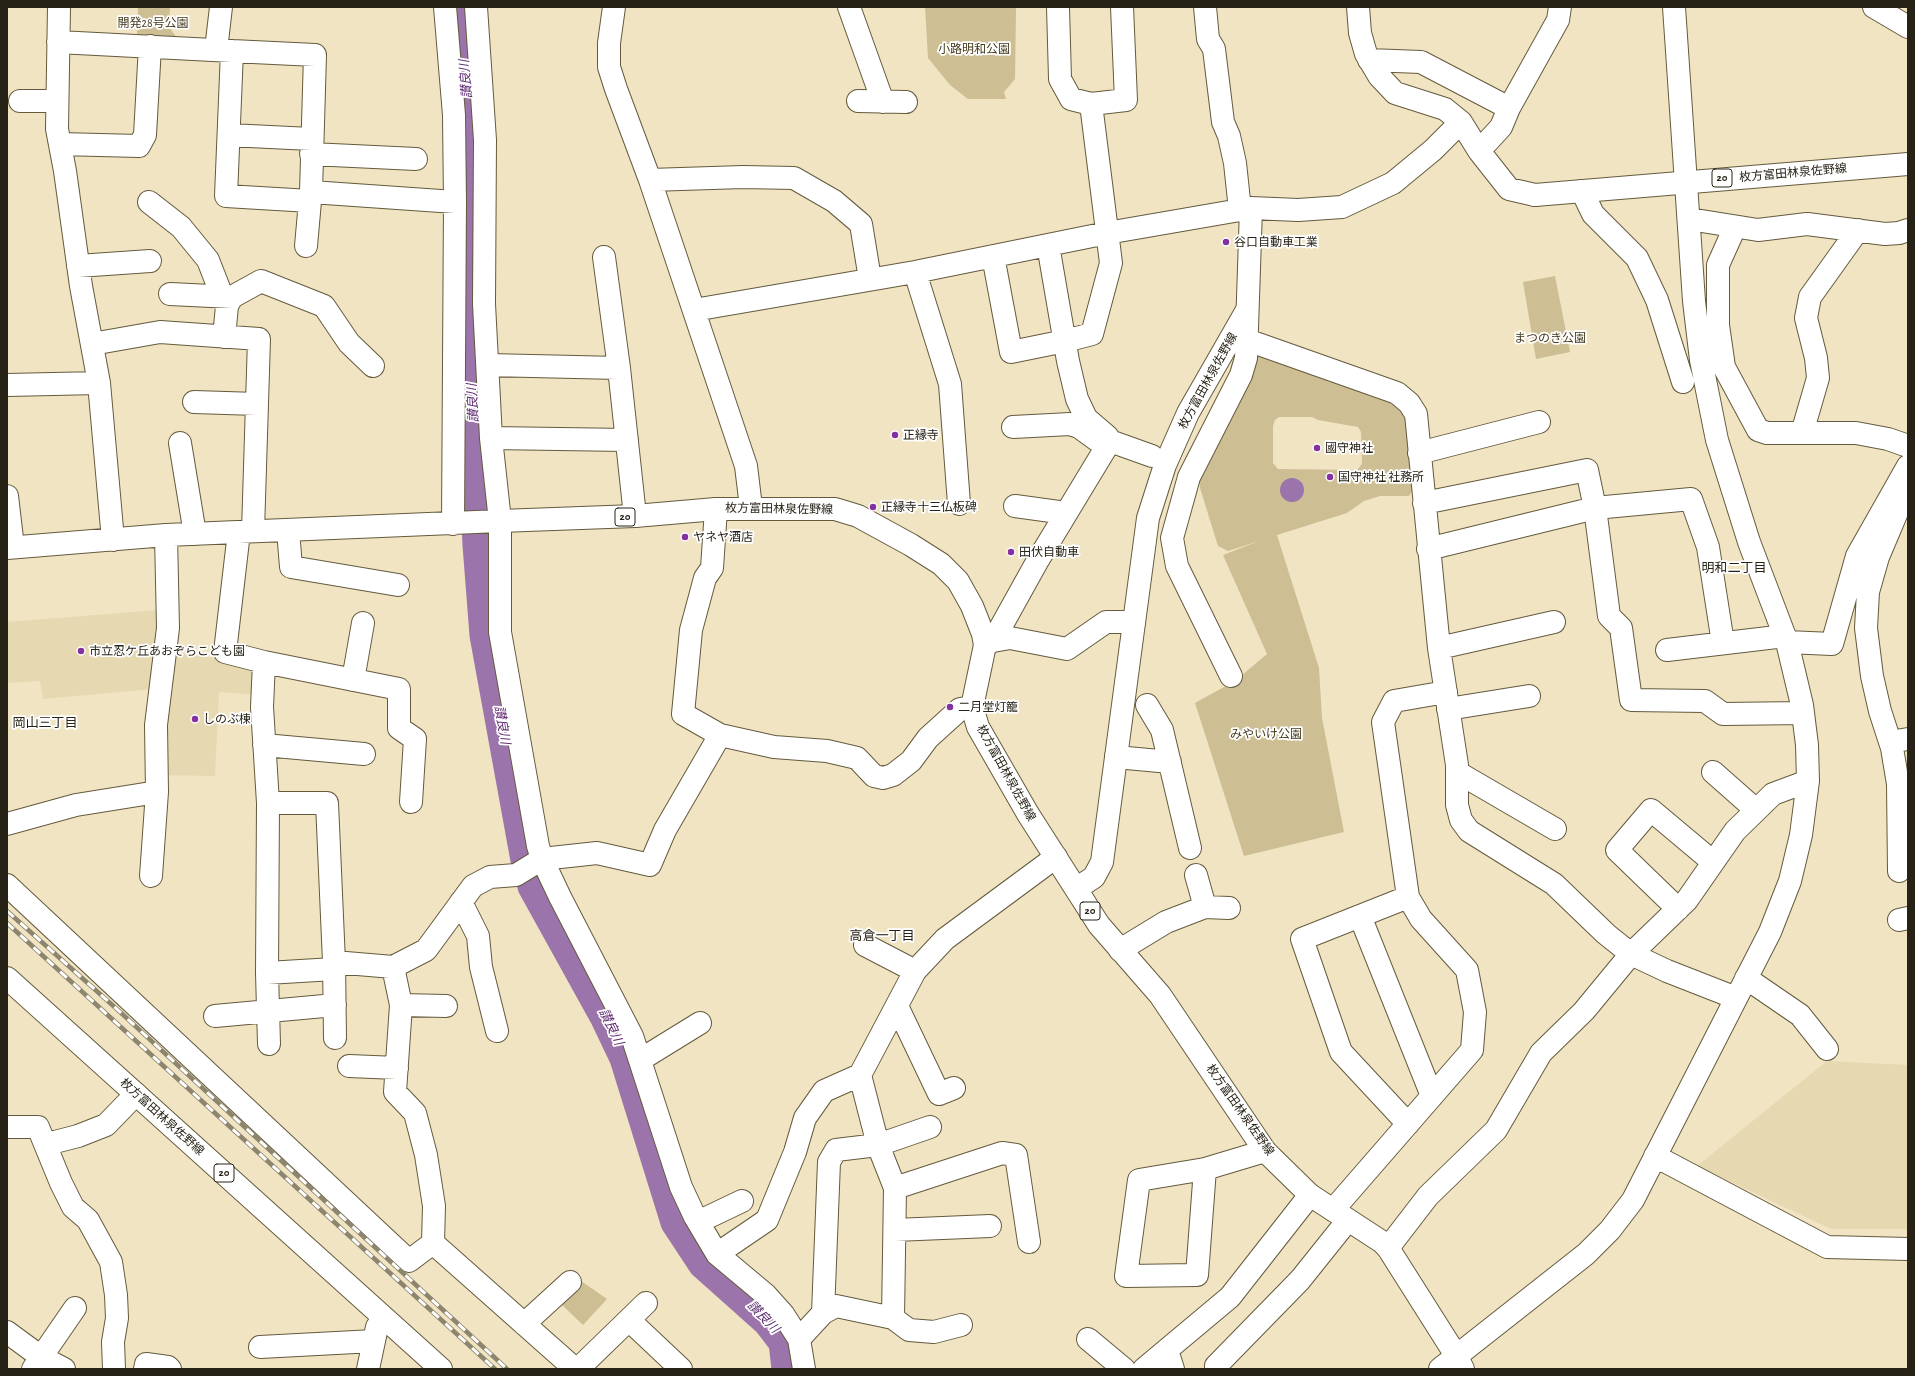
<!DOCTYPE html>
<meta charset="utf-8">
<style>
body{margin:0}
#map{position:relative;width:1915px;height:1376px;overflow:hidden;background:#f0e4c3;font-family:"Alegreya Sans",sans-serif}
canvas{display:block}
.frame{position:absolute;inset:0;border:8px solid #272216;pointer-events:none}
</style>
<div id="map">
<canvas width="1915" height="1376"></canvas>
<div class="frame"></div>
</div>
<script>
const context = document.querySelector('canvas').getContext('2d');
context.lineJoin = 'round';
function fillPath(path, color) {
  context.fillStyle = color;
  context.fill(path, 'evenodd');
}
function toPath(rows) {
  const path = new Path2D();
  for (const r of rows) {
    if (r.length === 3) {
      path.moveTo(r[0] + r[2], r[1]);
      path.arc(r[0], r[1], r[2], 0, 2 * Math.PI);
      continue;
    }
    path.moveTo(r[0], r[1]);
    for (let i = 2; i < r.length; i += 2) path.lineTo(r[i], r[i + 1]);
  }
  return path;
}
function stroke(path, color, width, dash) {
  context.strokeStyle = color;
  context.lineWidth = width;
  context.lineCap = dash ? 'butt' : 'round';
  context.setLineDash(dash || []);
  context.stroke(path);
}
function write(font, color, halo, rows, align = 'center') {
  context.font = font + ' "Alegreya Sans","Noto Sans JP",sans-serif';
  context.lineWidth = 3.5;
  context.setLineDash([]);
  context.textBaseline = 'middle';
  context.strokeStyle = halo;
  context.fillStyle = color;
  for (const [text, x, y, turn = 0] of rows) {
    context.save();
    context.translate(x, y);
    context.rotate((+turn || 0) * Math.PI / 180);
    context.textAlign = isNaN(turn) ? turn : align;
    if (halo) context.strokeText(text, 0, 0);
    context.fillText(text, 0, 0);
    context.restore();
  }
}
fillPath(toPath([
 [158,610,153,689,43,699,40,681,7,683,7,622],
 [176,652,256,665,257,695,219,692,215,776,162,775,169,692],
 [1827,1061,1908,1065,1908,1229,1831,1229,1697,1166]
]), '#e6d8b0');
fillPath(toPath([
 [138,7,170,7,169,27,178,39,137,38],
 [925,7,1016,7,1015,79,1004,92,1006,99,968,99,950,85,928,58],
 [1555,276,1570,352,1536,359,1523,282],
 [1274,353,1380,391,1404,410,1407,420,1414,488,1409,496,1380,496,1364,501,1347,513,1277,535,1319,668,1322,718,1344,832,1244,856,1195,703,1235,681,1267,654,1223,555,1259,541,1228,551,1218,546,1200,488,1199,476,1252,356],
 [1279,417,1312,417,1318,420,1358,427,1361,432,1362,464,1357,470,1278,469,1273,463,1273,426,1275,420],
 [581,1281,607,1299,583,1325,560,1303]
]), '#cdbe94');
fillPath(toPath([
 [1292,490,12]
]), '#9c74ac');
stroke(toPath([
 [460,7,468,96,470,354,479,545,486,635,527,860,534,886,606,1016,626,1058,677,1222,704,1263,769,1321,785,1342,788,1369]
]), '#9c74ac', 33);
const minor = toPath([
 [59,7,57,129,65,171,81,286,99,383,113,540],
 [445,7,454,115,455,202,453,524],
 [476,7,485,140,484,304,491,438,500,521,500,632,538,846,542,859,560,897,632,1036,681,1187,695,1217,717,1254,766,1295,783,1314,799,1339,804,1369],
 [614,7,609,43,609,67,616,89,650,180,746,466,751,507],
 [849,7,883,102],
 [1058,7,1060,79,1071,99,1091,104,1126,100,1122,7],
 [1205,7,1208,39,1214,49,1223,122,1229,136,1235,163,1240,210],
 [1358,7,1360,33,1366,54,1379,76,1395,93,1445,109,1461,122,1479,151,1509,189,1535,195],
 [1874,7,1908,27],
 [58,42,232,51],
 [216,50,221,7],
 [1369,60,1421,62,1509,108],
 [20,101,57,101],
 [858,101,906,102],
 [229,135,311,139],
 [60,144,139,146,145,135,150,46],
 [1479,151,1501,127,1509,108,1558,20,1560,7],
 [311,154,416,159],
 [650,180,743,177,794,178,834,201,861,224,870,279],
 [1582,191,1593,214,1637,258,1657,300,1683,382],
 [311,192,455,202],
 [149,202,181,227,208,260,222,296],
 [1689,219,1758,230,1807,224,1885,234,1899,233,1908,230],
 [1735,227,1718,265,1718,325,1724,367,1758,430,1767,433,1856,433,1888,439,1908,446],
 [1048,245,1068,361,1077,399,1086,418,1107,436,1110,441],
 [306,246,310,201,311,192,315,55,232,51,226,196,310,201],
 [993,256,1011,352,1065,341,1092,334,1111,263,1091,104],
 [604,257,619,368,635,516],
 [78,266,150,261],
 [915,272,950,384,959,504],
 [170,294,232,297],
 [694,310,915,272,1107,233,1240,210,1251,208,1298,210,1342,207,1393,183,1433,150,1461,122],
 [224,337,227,306,232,297,261,281,324,306,349,343,373,366],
 [1247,340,1397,393,1409,403,1416,414,1439,648,1457,765,1457,805,1461,820,1469,831,1554,884,1606,934,1631,954,1667,971,1736,998],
 [92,344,160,332,259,339,253,531],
 [488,365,619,368],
 [7,385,99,383],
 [194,402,257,404],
 [1013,427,1070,424,1079,427,1097,440],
 [1802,433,1818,378,1816,358,1806,318,1810,297,1858,230],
 [491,438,627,440],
 [180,443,195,534],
 [1419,453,1539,422],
 [7,496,13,547],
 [1424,503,1587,470,1595,508,1609,616,1621,628,1631,700,1705,701,1723,714,1803,713],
 [1015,506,1066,513],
 [716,509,712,568,705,578,691,630,683,714,720,735,774,747,827,751,857,758,874,776,883,778,893,775,911,761,928,738,960,709,972,707],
 [288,530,291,567,398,585],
 [239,532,225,652,264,662,262,707,268,803,267,973,269,1044],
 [7,548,166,535,500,521],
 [1428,549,1595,508,1691,499,1708,547,1723,643],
 [993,641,1010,638,1067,649,1106,622,1134,622],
 [1787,642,1832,644,1857,556,1908,466],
 [985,645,993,641,1038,560,1110,441,1152,456],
 [1439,648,1554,622],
 [1667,650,1785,636],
 [264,662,399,689,399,728,415,739,411,802],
 [1231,676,1177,566,1172,538,1189,477,1241,375,1246,358,1251,208],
 [353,680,363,623],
 [1147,705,1162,730,1190,848],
 [1448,709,1529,696],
 [1890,742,1908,739],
 [264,745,364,754],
 [1116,757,1170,762],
 [1457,772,1555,829],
 [1713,772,1756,810],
 [268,803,327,803,334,962,393,967,426,950,473,886,490,877,516,875,542,859,597,853,650,865,665,830,720,735],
 [7,824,76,805,157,792],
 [1899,871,1898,784,1892,748,1880,711,1872,676,1866,628,1868,592,1878,557,1908,486],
 [1196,875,1205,907],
 [151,876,157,792,156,725,168,628,166,535],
 [7,885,409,1261,433,1243,434,1206,426,1155,415,1113,395,1092,401,1005,393,967],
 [461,902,478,936,481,967,497,1031],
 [1678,909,1617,850,1651,810,1713,862],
 [1360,916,1432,1096],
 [1899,920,1908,918],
 [865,945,915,971],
 [1120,950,1166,922,1205,907,1229,908],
 [334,962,335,1038],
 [267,973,334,969],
 [1746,978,1800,1015,1827,1049],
 [401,1005,446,1006],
 [897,1006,939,1094,954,1088],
 [215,1016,335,1005],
 [640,1060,700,1023],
 [349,1066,397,1068],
 [860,1075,878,1145,895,1188,893,1318],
 [1408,1124,1341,1052,1302,939,1408,897],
 [7,1127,38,1127,61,1183,73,1207,88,1220,111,1262,116,1295,117,1318,113,1342,114,1369],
 [47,1144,78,1136,106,1125,136,1094],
 [1655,1156,1827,1247,1908,1249],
 [1205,1169,1197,1275,1126,1276,1139,1180,1205,1169,1265,1151],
 [895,1188,1002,1153,1016,1155,1029,1242],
 [1333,1210,1472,1050,1475,1012,1467,970,1421,919,1408,897,1383,722,1394,701,1446,692],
 [698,1222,742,1201],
 [895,1230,990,1226],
 [433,1243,575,1369],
 [1388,1248,1428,1196,1496,1130,1541,1053,1584,1011,1631,954,1687,900,1735,831,1773,794,1808,781],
 [717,1254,767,1220,795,1152,805,1118,824,1091,860,1075,915,971,945,939,1056,857],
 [823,1313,836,1306,893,1318,909,1330,934,1332,961,1325],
 [629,1320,681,1369],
 [524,1324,570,1282],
 [7,1332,41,1357,64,1369],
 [799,1339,823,1313,829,1162,836,1150,878,1145,930,1127],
 [1088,1339,1124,1369],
 [260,1347,374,1341],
 [1167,1350,1173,1369],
 [33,1369,75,1308],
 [145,1369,146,1364,168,1367,170,1369],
 [368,1369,377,1327],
 [578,1369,646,1303],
 [1144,1369,1230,1297,1310,1195],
 [1217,1369,1216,1366,1300,1280,1348,1220],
 [1440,1369,1586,1254,1610,1230,1633,1200,1770,932,1790,881,1801,835,1808,781,1807,745,1802,705,1787,642,1749,542,1717,440,1701,360,1694,301,1674,7]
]);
const major = toPath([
 [1535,195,1908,164],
 [500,521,635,516,716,509,835,509,858,516,911,545,941,564,958,581,972,606,983,634,985,645,972,707,978,727,1028,814,1099,925,1160,995,1265,1151,1310,1195,1382,1242,1388,1248,1457,1357,1463,1369],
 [1076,889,1094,877,1102,862,1148,518,1165,465,1188,413,1247,310],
 [7,978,441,1369]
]);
stroke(minor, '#645a3d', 24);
stroke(major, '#645a3d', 24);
stroke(minor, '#fff', 22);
stroke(major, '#fff', 22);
const rail = toPath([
 [7,911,119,1011,507,1369],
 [7,923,495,1369]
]);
stroke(rail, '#8e856e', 4.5);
stroke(rail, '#fff', 3, [9]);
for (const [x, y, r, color] of [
 [1226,242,4,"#8331a0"],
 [895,435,4,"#8331a0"],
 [1317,448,4,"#8331a0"],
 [1330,477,4,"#8331a0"],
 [873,507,4,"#8331a0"],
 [685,537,4,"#8331a0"],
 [1011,552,4,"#8331a0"],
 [81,651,4,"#8331a0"],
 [950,707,4,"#8331a0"],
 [195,719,4,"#8331a0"]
]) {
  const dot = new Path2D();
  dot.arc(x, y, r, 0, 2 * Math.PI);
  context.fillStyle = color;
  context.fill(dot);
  stroke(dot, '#fff', 1.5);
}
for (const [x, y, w] of [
 [1722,178,20],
 [625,517,20],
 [1090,911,20],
 [224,1173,20]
]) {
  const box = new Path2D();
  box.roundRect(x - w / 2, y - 9, w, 18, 3);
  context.fillStyle = '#fff';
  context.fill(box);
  stroke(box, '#272216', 1);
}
write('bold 11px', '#272216', null, [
 ["20",1722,178],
 ["20",625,517],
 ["20",1090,911],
 ["20",224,1173]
]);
write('12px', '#44391a', '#fff', [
 ["開発28号公園",153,23],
 ["小路明和公園",974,49],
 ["まつのき公園",1550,338],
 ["みやいけ公園",1266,734]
]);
write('12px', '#272216', '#fff', [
 ["枚方富田林泉佐野線",1793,173,-5],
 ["枚方富田林泉佐野線",1208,381,-61],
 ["枚方富田林泉佐野線",779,509,1],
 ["枚方富田林泉佐野線",1006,773,61],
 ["枚方富田林泉佐野線",1240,1110,55],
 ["枚方富田林泉佐野線",162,1117,42]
]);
write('12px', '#272216', '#fff', [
 ["谷口自動車工業",1234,242],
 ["正縁寺",903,435],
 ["國守神社",1325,448],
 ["国守神社 社務所",1338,477],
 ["正縁寺十三仏板碑",881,507],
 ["ヤネヤ酒店",693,537],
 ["田伏自動車",1019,552],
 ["市立忍ケ丘あおぞらこども園",89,651],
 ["二月堂灯籠",958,707],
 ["しのぶ棟",203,719]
], 'left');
write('italic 13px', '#602d73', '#fff', [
 ["讃良川",466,79,-95],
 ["讃良川",473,403,-93],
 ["讃良川",502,725,80],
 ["讃良川",611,1027,64],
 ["讃良川",763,1317,46]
]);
write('13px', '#272216', '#fff', [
 ["明和二丁目",1734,568],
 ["岡山三丁目",45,723],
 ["高倉一丁目",882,936]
]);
</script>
